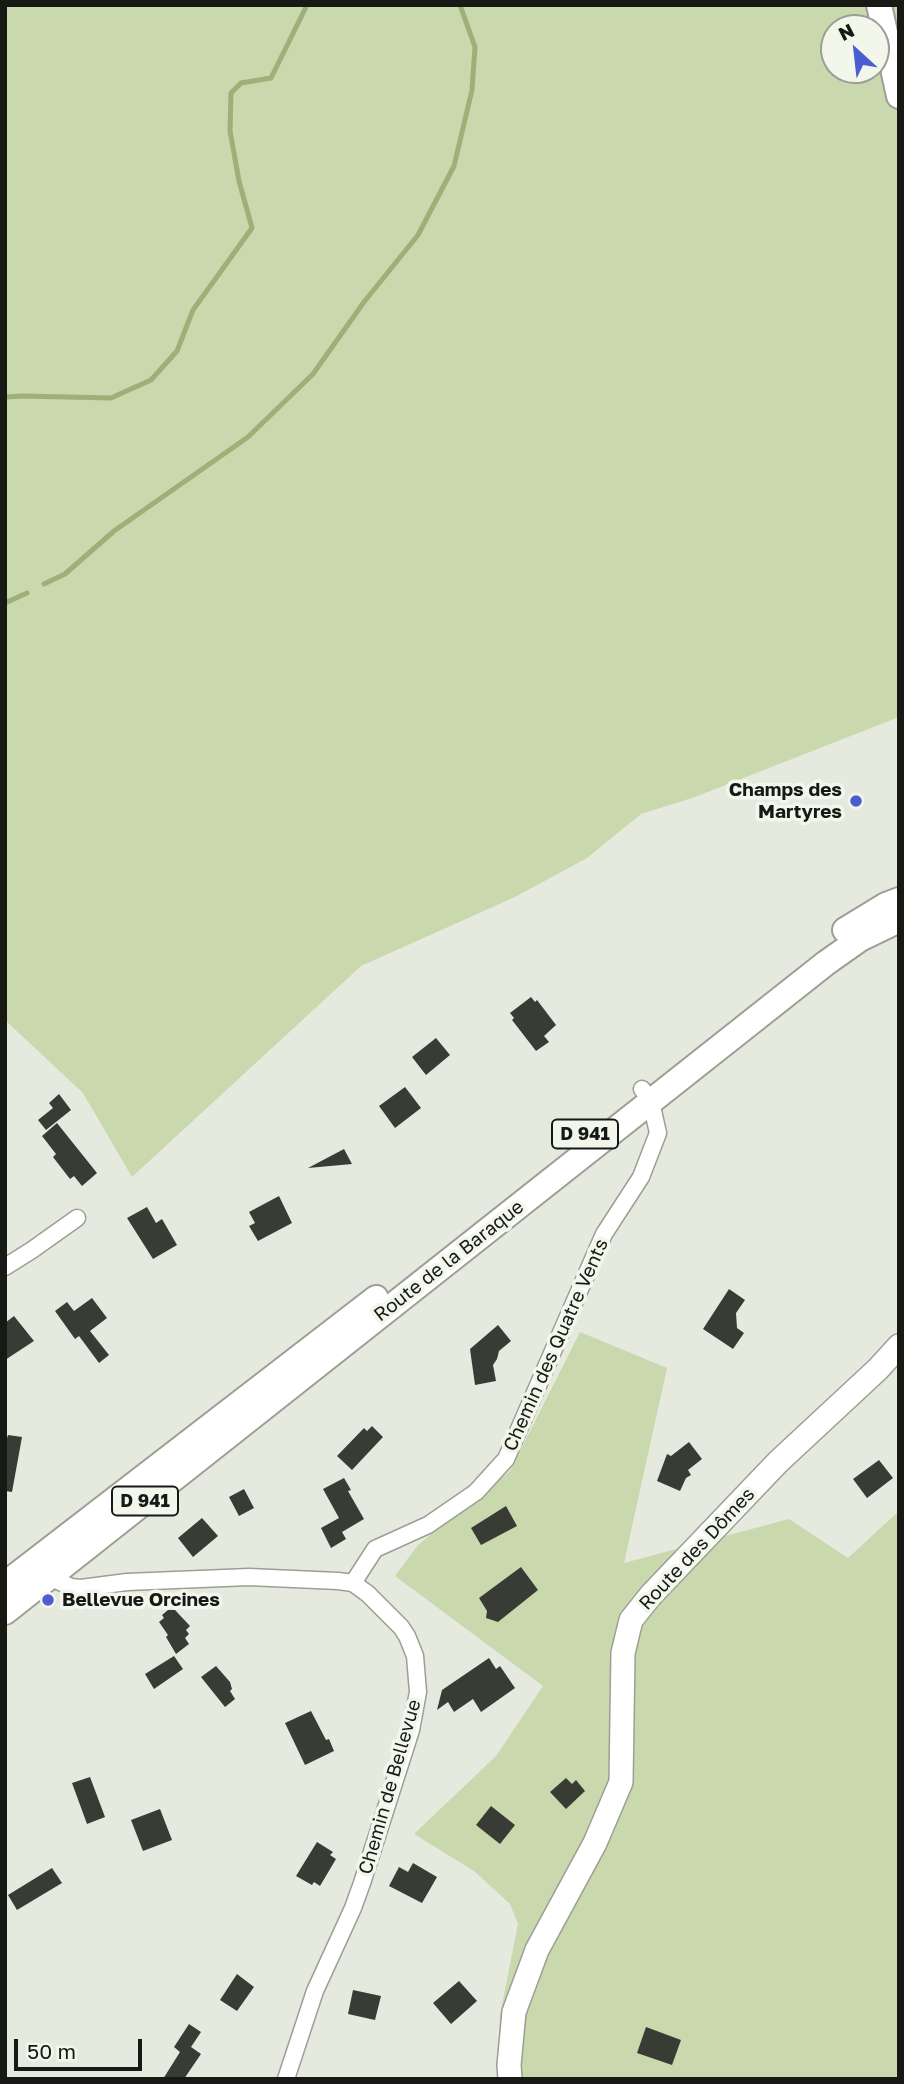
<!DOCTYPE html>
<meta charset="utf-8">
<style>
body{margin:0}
#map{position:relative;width:904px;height:2084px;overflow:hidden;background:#e5e9de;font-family:"Golos Text",sans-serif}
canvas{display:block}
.frame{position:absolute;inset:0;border:7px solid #171915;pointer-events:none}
.north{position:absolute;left:820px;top:14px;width:70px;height:70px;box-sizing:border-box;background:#f2f6eb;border:2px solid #9a9e95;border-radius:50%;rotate:333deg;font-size:19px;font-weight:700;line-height:28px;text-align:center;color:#171915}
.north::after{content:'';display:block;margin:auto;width:24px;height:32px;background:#4c5dd3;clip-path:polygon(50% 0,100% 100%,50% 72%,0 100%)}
.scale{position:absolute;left:14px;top:2039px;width:128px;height:32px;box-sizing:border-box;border:4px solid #171915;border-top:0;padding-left:9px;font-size:21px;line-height:24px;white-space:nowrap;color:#171915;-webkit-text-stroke:5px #f2f6eb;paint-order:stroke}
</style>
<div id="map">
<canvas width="904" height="2084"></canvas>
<div class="frame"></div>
<div class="north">N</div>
<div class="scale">50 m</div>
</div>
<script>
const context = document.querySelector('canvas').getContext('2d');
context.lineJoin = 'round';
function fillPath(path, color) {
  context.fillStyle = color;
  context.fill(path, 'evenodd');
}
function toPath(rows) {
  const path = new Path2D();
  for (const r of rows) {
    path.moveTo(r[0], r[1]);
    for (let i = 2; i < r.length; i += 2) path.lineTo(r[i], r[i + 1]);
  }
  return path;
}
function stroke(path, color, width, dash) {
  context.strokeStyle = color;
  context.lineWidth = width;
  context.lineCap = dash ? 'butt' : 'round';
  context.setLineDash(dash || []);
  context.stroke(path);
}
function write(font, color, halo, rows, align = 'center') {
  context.font = font + ' "Golos Text",sans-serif';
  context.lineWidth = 7;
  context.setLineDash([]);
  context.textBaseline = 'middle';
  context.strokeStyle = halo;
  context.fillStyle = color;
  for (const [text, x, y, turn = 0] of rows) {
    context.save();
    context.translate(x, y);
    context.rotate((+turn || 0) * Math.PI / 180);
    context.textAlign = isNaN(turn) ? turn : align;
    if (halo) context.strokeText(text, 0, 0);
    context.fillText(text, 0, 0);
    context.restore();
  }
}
fillPath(toPath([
 [5,5,899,5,899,717,695,797,641,814,587,858,515,897,361,966,132,1177,83,1093,5,1020],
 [834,28,876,28,876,70,834,70],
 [580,1332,667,1368,624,1563,789,1519,848,1558,899,1511,899,2079,499,2079,500,2015,518,1924,510,1904,474,1871,414,1834,496,1756,543,1686,395,1576,418,1545,510,1471]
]), '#cad8ae');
stroke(toPath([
 [5,397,22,396,111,398,151,380,177,351,193,310,252,228,239,181,230,131,231,93,241,83,271,78,307,5],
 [44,584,65,574,114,531,248,437,313,374,364,302,418,235,454,166,472,90,475,47,460,5],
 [5,603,27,593]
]), '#9eaf77', 5);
fillPath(toPath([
 [531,997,535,1002,537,1000,556,1025,544,1036,549,1042,536,1051,512,1020,514,1018,510,1013],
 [436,1038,450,1055,426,1075,412,1057],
 [405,1087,421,1108,395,1128,379,1106],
 [59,1094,71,1110,46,1130,38,1120,53,1108,49,1103],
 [57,1123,97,1173,82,1186,74,1176,70,1179,53,1157,56,1154,42,1136],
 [344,1149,352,1164,308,1168],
 [279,1196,292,1223,258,1241,249,1226,255,1223,249,1212],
 [147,1207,156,1223,162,1219,177,1245,153,1259,127,1218],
 [729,1289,745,1300,736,1313,737,1328,744,1333,733,1349,703,1329],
 [92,1298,107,1318,90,1331,109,1355,99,1363,79,1336,75,1339,55,1311,67,1302,74,1311],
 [14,1316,34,1341,5,1360,5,1323],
 [498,1325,511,1341,499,1351,497,1359,493,1365,496,1381,475,1385,470,1349],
 [372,1426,383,1437,352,1470,337,1456,364,1428,367,1431],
 [8,1435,22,1437,12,1492,5,1491,5,1445],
 [689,1442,702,1459,688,1470,691,1475,686,1478,680,1491,657,1481,667,1454,671,1456],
 [879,1460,893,1478,867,1498,853,1479],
 [344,1478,351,1490,348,1491,364,1519,342,1532,346,1539,331,1548,321,1528,339,1518,323,1489],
 [244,1489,254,1508,239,1516,229,1497],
 [506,1506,517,1526,481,1545,471,1528],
 [202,1518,218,1536,193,1557,178,1538],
 [521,1567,538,1590,498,1622,486,1618,487,1611,479,1598],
 [168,1610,175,1610,190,1626,186,1630,189,1634,185,1638,189,1644,176,1654,166,1637,168,1635,159,1622,164,1618,162,1615],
 [174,1656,183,1669,154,1689,145,1674],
 [489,1658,496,1669,500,1666,515,1688,481,1712,473,1699,454,1712,448,1702,437,1710,442,1690],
 [216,1666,230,1682,232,1689,230,1691,235,1699,225,1707,201,1677],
 [311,1711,326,1740,329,1739,334,1751,305,1765,285,1723],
 [90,1777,105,1817,87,1824,72,1783],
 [566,1778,572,1784,576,1780,585,1791,566,1809,550,1792],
 [491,1806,515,1825,500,1844,476,1825],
 [160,1809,172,1840,143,1851,131,1820],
 [317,1842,333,1852,330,1855,336,1859,320,1886,314,1882,312,1885,296,1876],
 [413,1863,437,1877,422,1903,389,1886,399,1867,408,1872],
 [52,1868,62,1883,17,1910,8,1895],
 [237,1974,254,1987,237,2011,220,2000],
 [459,1981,477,2001,451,2024,433,2003],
 [353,1990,381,1996,375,2020,348,2014],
 [189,2024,201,2032,191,2047,201,2054,184,2079,163,2079,180,2052,174,2047],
 [646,2027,681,2040,672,2065,637,2053]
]), '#393c34');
const street = toPath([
 [5,1267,32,1250,77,1218],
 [45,1575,71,1587,81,1588,127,1582,249,1577,338,1581,353,1583,368,1594,401,1627,407,1636,415,1656,418,1692,411,1730,362,1883,353,1908,315,1991,286,2079],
 [353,1583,375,1549,428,1525,476,1492,506,1459,604,1234,641,1177,658,1133,651,1102,642,1089]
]);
const secondary = toPath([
 [510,2079,509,2065,514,2012,537,1950,595,1843,621,1782,623,1653,631,1620,651,1595,778,1462,878,1369,899,1346]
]);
const primary = toPath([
 [879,5,899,96],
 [845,930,886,905,899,900],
 [5,1584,376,1298],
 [5,1612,826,963,860,939,899,920]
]);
stroke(street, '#9b9f94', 19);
stroke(secondary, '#9b9f94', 26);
stroke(primary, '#9b9f94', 28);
stroke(street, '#fff', 16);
stroke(secondary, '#fff', 23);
stroke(primary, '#fff', 24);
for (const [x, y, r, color] of [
 [856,801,7,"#4c5dd3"],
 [48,1600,7,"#4c5dd3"]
]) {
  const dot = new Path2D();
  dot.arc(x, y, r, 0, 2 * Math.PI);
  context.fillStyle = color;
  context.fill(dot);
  stroke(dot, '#f2f6eb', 2.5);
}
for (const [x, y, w] of [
 [585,1134,66],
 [145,1501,66]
]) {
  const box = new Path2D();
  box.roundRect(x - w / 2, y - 14.5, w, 29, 5);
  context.fillStyle = '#f2f6eb';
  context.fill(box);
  stroke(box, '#171915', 2);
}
write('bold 18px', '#171915', null, [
 ["D 941",585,1134],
 ["D 941",145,1501]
]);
write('bold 19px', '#171915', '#f2f6eb', [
 ["Champs des",842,790],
 ["Martyres",842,812],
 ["Bellevue Orcines",62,1600,"left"]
], 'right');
write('19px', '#171915', '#f2f6eb', [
 ["Route de la Baraque",449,1261,-38],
 ["Chemin des Quatre Vents",556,1345,-66],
 ["Route des Dômes",697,1549,-47],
 ["Chemin de Bellevue",390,1787,-74]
]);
</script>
